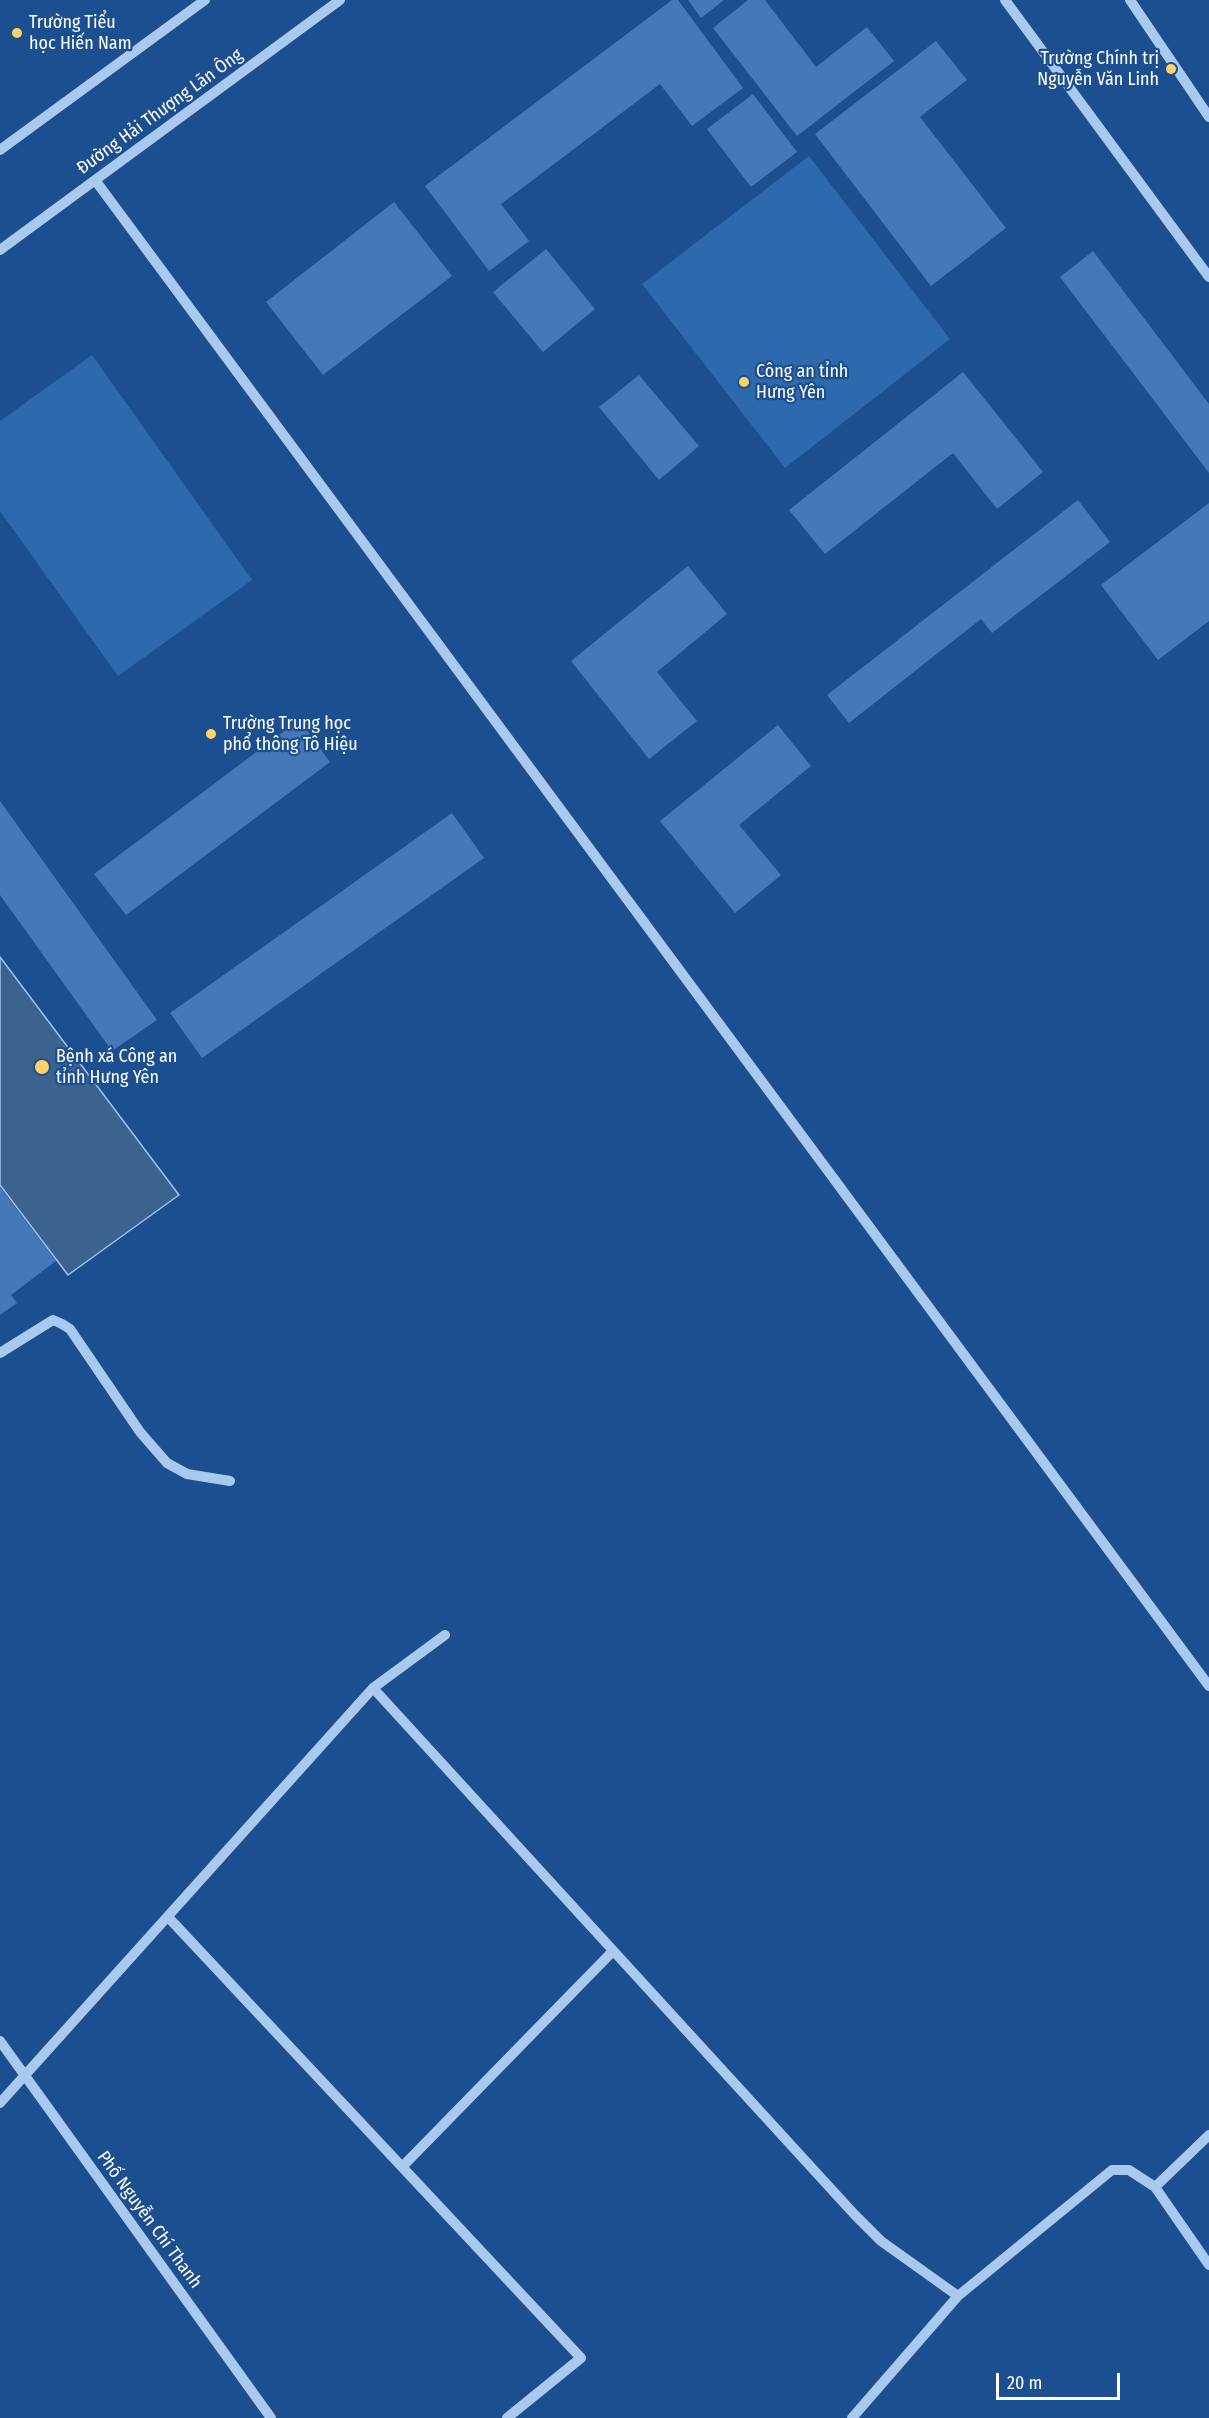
<!DOCTYPE html>
<meta charset="utf-8">
<style>
body{margin:0}
#map{position:relative;width:1209px;height:2418px;overflow:hidden;background:#1b4f8f;font-family:"Fira Sans Condensed",sans-serif}
canvas{display:block}
.scale{position:absolute;left:996px;top:2373px;width:124px;height:27px;box-sizing:border-box;border:3px solid #fff;border-top:0;padding-left:8px;font-size:18px;line-height:21px;white-space:nowrap;color:#fff;-webkit-text-stroke:4px #1b4f8f;paint-order:stroke}
</style>
<div id="map">
<canvas width="1209" height="2418"></canvas>
<div class="scale">20 m</div>
</div>
<script>
const context = document.querySelector('canvas').getContext('2d');
context.lineJoin = 'round';
function fillPath(path, color) {
  context.fillStyle = color;
  context.fill(path, 'evenodd');
}
function toPath(rows) {
  const path = new Path2D();
  for (const r of rows) {
    path.moveTo(r[0], r[1]);
    for (let i = 2; i < r.length; i += 2) path.lineTo(r[i], r[i + 1]);
  }
  return path;
}
function stroke(path, color, width, dash) {
  context.strokeStyle = color;
  context.lineWidth = width;
  context.lineCap = dash ? 'butt' : 'round';
  context.setLineDash(dash || []);
  context.stroke(path);
}
function write(font, color, halo, rows, align = 'center') {
  context.font = font + ' "Fira Sans Condensed",sans-serif';
  context.lineWidth = 4.5;
  context.setLineDash([]);
  context.textBaseline = 'middle';
  context.strokeStyle = halo;
  context.fillStyle = color;
  for (const [text, x, y, turn = 0] of rows) {
    context.save();
    context.translate(x, y);
    context.rotate((+turn || 0) * Math.PI / 180);
    context.textAlign = isNaN(turn) ? turn : align;
    if (halo) context.strokeText(text, 0, 0);
    context.fillText(text, 0, 0);
    context.restore();
  }
}
fillPath(toPath([
 [809,156,950,339,785,468,642,284],
 [92,355,252,580,118,676,0,511,0,421]
]), '#2e69ad');
const water = toPath([
 [0,957,179,1195,68,1275,0,1185,0,957]
]);
fillPath(water, '#3c6290');
stroke(water, '#9cc4f0', 1.5);
fillPath(toPath([
 [672,0,678,0,743,88,692,126,660,84,501,204,529,241,489,271,425,186],
 [688,0,724,0,701,18],
 [748,0,765,0,816,67,867,27,894,61,797,136,713,28],
 [936,41,967,80,920,117,1006,228,931,286,815,134],
 [753,94,797,152,751,187,707,129],
 [394,202,452,276,323,375,266,302],
 [546,249,595,309,543,352,493,292],
 [1093,251,1209,404,1209,473,1060,277],
 [963,372,1043,472,997,509,953,453,825,554,789,510],
 [639,375,699,446,659,480,599,407],
 [1078,500,1110,542,992,633,981,619,849,723,827,695],
 [1209,503,1209,621,1158,660,1101,585],
 [688,566,727,614,657,672,697,721,649,759,571,661],
 [299,720,330,762,126,915,94,874],
 [778,725,811,766,739,825,781,875,735,913,660,821],
 [0,801,157,1020,112,1051,0,895],
 [452,813,484,858,202,1058,170,1013],
 [0,1187,56,1261,11,1295,17,1303,0,1315]
]), '#4478b7');
stroke(toPath([
 [1005,0,1209,277],
 [1130,0,1209,117],
 [0,150,205,0],
 [95,180,1209,1686],
 [0,250,340,0],
 [0,1353,53,1320,62,1324,70,1329,140,1432,167,1463,187,1474,230,1481],
 [373,1688,854,2214,881,2241,958,2296],
 [168,1917,581,2358,507,2418],
 [0,2041,271,2418],
 [0,2103,373,1688,445,1635],
 [402,2167,613,1951],
 [1155,2187,1209,2135],
 [852,2418,958,2296,1112,2170,1129,2170,1155,2187,1209,2265]
]), '#a9c9ee', 10);
for (const [x, y, r, color] of [
 [17,33,6,"#ffd166"],
 [1171,69,6,"#ffd166"],
 [744,382,6,"#ffd166"],
 [211,734,6,"#ffd166"],
 [42,1067,8,"#ffd166"]
]) {
  const dot = new Path2D();
  dot.arc(x, y, r, 0, 2 * Math.PI);
  context.fillStyle = color;
  context.fill(dot);
  stroke(dot, '#1b4f8f', 2);
}
write('18px', '#fff', '#1b4f8f', [
 ["Trường Tiểu",29,23],
 ["học Hiến Nam",29,44],
 ["Trường Chính trị",1159,59,"right"],
 ["Nguyễn Văn Linh",1159,80,"right"],
 ["Công an tỉnh",756,372],
 ["Hưng Yên",756,393],
 ["Trường Trung học",223,724],
 ["phổ thông Tô Hiệu",223,745],
 ["Bệnh xá Công an",56,1057],
 ["tỉnh Hưng Yên",56,1078]
], 'left');
write('18px', '#fff', '#1b4f8f', [
 ["Đường Hải Thượng Lãn Ông",160,112,-36],
 ["Phố Nguyễn Chí Thanh",149,2220,54]
]);
</script>
